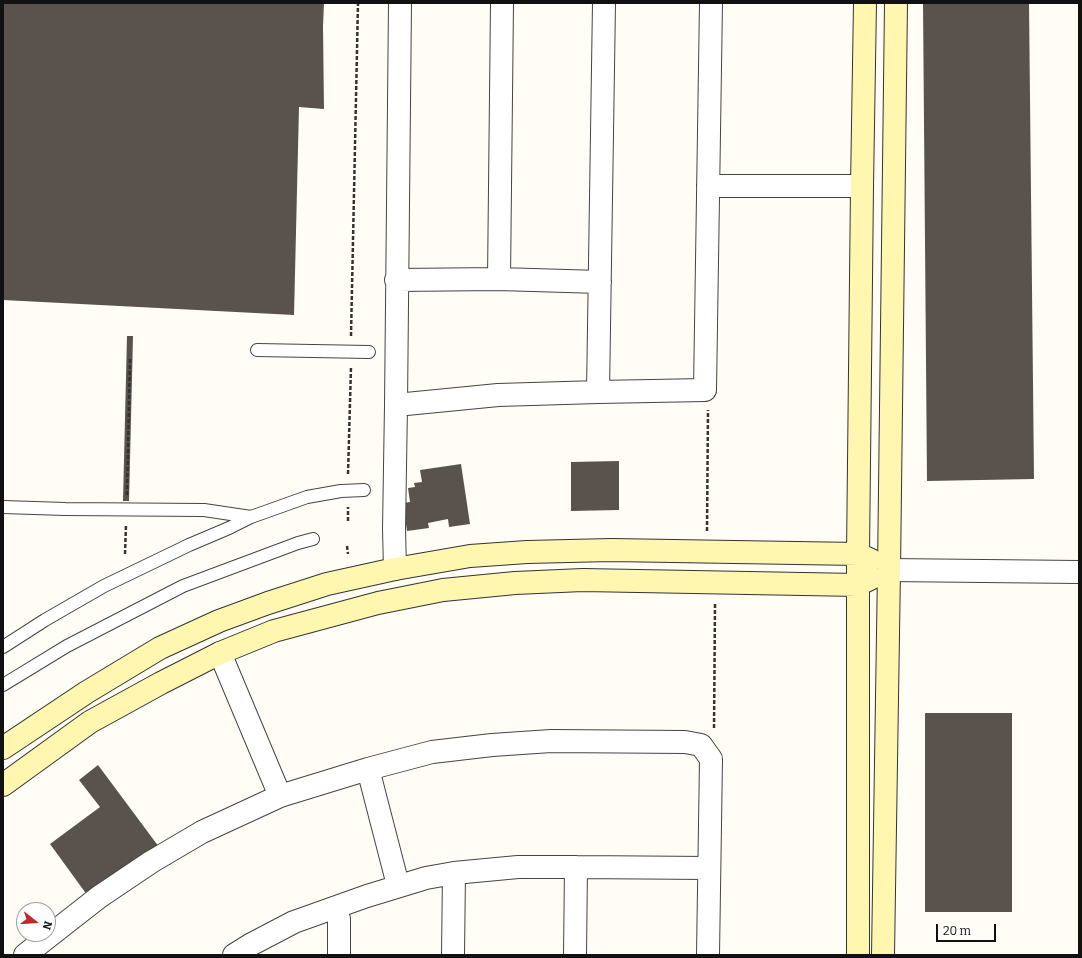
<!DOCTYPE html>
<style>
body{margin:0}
#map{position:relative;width:1082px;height:958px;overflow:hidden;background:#fffdf5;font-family:Bitter,serif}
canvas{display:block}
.frame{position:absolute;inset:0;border:4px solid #111;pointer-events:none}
.north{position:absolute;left:16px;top:902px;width:40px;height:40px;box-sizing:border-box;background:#fff;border:1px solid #a0a0a0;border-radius:50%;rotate:107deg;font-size:11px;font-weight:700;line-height:16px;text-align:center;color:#111}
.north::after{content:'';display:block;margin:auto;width:14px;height:18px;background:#c4262e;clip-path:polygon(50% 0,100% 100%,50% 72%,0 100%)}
.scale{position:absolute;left:936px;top:924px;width:60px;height:18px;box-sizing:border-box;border:2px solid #111;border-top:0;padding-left:5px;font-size:12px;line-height:14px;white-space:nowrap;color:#111;-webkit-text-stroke:3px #fff;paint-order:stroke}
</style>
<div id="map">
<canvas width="1082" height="958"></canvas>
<div class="frame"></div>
<div class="north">N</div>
<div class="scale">20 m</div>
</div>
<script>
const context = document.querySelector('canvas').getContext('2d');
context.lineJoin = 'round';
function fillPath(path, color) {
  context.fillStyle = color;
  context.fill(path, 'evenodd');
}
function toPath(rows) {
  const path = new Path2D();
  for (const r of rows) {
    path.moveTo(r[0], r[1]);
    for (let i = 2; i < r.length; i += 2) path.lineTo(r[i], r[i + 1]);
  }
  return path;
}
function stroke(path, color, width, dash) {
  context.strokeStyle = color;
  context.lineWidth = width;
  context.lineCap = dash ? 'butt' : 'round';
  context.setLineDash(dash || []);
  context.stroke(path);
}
fillPath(toPath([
 [3,3,324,3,323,26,324,109,299,107,294,315,3,300],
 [923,3,1029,3,1034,479,927,481],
 [127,336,133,336,129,501,123,501],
 [619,461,619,510,571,511,571,462],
 [461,464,470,524,449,527,448,519,428,523,429,528,407,531,403,503,410,502,408,488,415,487,414,483,422,482,420,470],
 [925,713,1012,713,1012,912,925,912],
 [98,765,159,847,90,899,50,844,100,807,79,780]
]), '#5a524d');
const lane = toPath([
 [257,350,369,352],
 [3,507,65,509,204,510,251,517,307,497,341,491,364,490],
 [3,647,45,620,104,586,189,545,229,528,251,517],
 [3,685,67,646,183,586,298,543,313,539]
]);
const street = toPath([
 [400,3,396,405,498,395,598,392,705,390,711,3],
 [708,186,862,186],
 [499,279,502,3],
 [396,280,499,279,600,282],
 [598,392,604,3],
 [395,569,394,529,396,405],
 [889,570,1079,572],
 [220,653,280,796],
 [368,769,398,885],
 [335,908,339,919,339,955],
 [25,955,99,897,151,862,202,832,280,796,368,769,432,752,492,745,551,741,685,742,701,745,711,759,708,955],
 [234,955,250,945,294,922,367,896,426,878,454,873,518,867,576,867,709,868],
 [453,955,454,873],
 [575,955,576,867]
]);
const secondary = toPath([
 [3,748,87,692,160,648,219,621,268,603,327,584,395,569,470,556,527,552,611,550,858,554,871,560],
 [3,785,90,722,161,683,220,653,274,631,378,603,443,590,515,583,583,580,858,585,872,578],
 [858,955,858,554,862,186,865,3],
 [883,955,889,570,896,3]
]);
stroke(lane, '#444', 14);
stroke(street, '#444', 24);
stroke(secondary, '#333', 24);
stroke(toPath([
 [351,336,358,3],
 [348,474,351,367],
 [127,495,130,359],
 [348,521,348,507],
 [707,531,708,410],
 [347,546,348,554],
 [125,554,126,525],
 [714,728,715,604]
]), '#333', 2.5, [4, 2]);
stroke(lane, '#fff', 12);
stroke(street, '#fff', 22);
stroke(secondary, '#fff6b0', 22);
</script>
